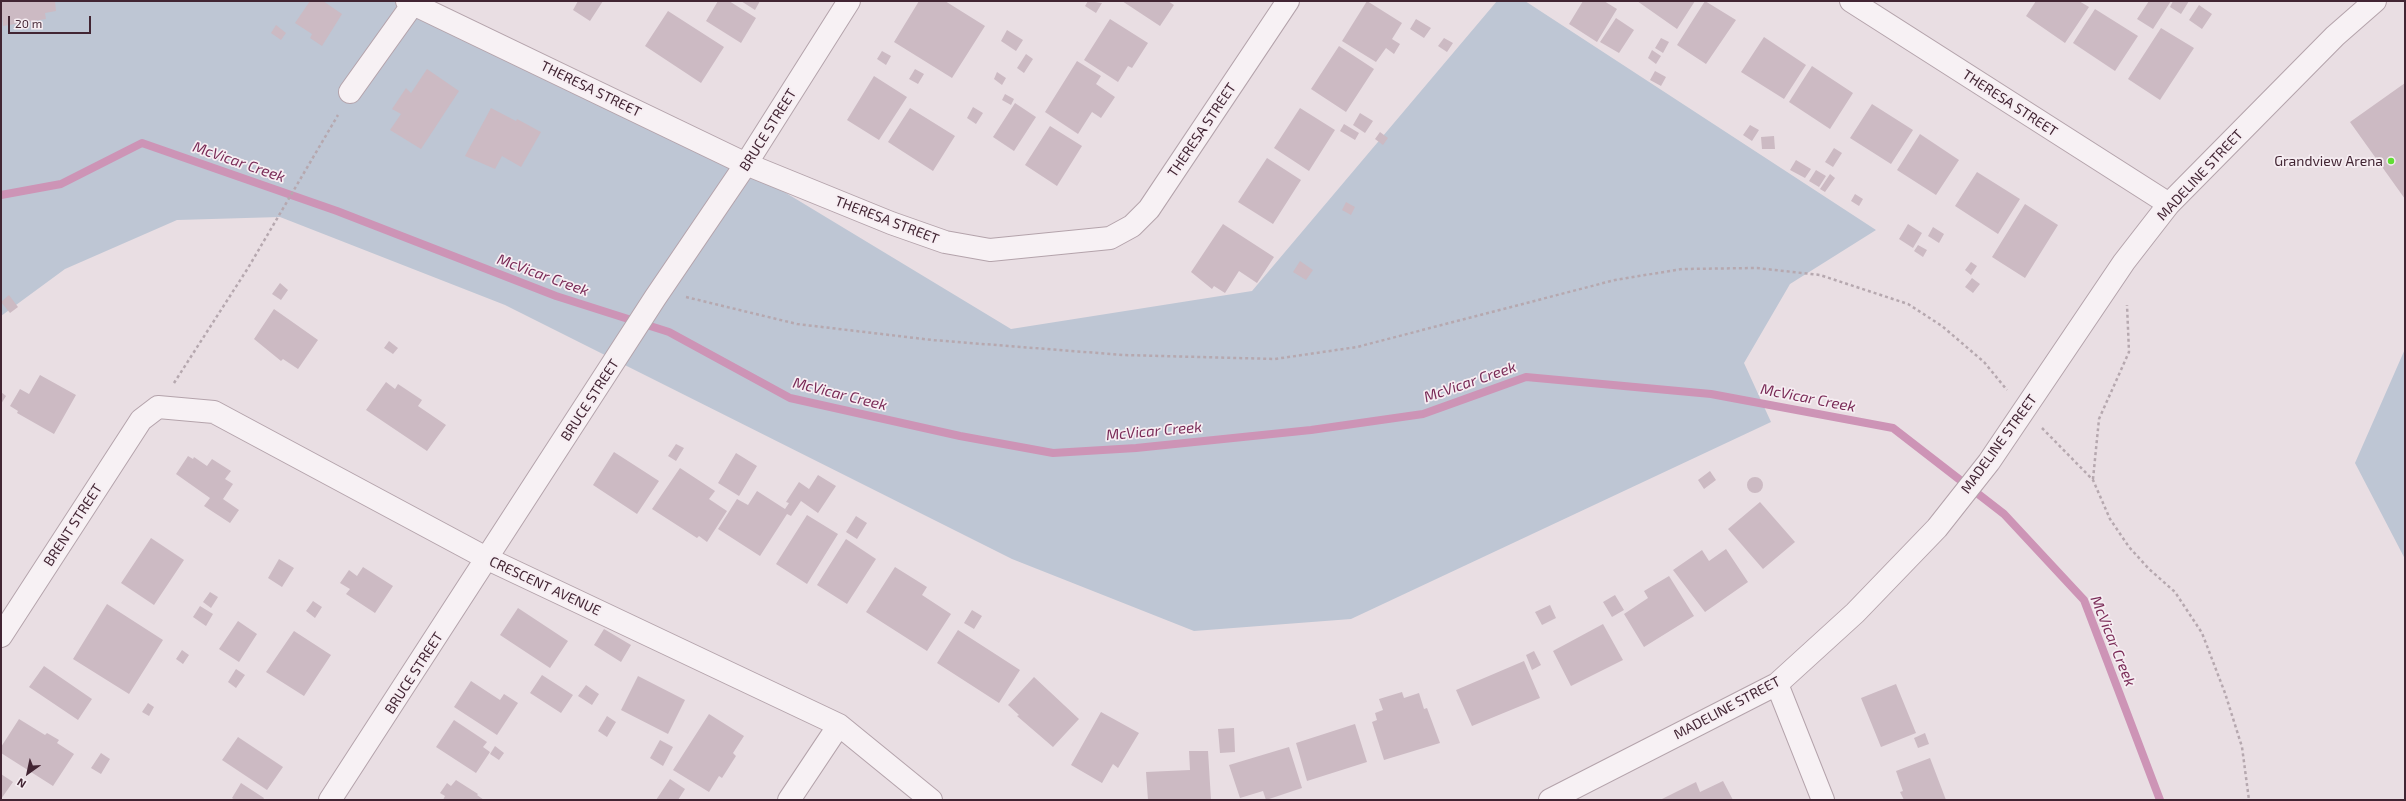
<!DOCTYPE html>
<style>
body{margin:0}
#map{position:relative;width:2406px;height:801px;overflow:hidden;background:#e9dee3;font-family:"Exo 2",sans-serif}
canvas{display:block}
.frame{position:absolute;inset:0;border:2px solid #422533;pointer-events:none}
.north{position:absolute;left:8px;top:753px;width:40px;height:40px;-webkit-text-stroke:3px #f6edf2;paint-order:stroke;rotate:213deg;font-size:11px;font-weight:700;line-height:16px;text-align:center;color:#422533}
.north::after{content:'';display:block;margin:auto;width:14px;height:18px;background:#422533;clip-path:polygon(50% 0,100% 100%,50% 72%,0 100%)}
.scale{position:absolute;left:8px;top:16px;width:83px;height:18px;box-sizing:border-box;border:2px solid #422533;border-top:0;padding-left:5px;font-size:12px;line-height:14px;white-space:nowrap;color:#422533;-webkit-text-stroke:3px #f6edf2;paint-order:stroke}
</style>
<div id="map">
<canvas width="2406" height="801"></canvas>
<div class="frame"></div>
<div class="north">N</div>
<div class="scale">20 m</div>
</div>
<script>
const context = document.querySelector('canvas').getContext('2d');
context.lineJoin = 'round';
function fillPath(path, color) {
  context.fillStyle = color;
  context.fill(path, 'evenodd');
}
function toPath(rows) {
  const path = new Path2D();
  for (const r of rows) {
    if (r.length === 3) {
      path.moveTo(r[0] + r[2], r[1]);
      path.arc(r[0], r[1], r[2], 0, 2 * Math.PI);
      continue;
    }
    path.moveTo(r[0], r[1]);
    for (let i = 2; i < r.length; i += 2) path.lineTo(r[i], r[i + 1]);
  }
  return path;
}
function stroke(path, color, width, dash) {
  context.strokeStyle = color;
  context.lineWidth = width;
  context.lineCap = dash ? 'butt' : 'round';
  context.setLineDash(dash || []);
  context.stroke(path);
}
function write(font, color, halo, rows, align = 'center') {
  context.font = font + ' "Exo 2",sans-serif';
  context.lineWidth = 3.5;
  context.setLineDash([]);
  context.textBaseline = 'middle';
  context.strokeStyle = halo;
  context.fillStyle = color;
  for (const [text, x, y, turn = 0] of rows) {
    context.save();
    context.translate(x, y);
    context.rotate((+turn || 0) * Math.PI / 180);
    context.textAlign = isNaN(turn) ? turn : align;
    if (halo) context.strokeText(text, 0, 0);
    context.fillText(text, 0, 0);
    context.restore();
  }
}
fillPath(toPath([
 [1,1,391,1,413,7,748,170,1011,329,1252,291,1497,1,1525,1,1876,230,1790,284,1744,363,1771,422,1351,619,1194,631,1012,559,505,305,280,217,177,220,65,269,1,316],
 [2405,349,2405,559,2355,463]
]), '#bec6d4');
stroke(toPath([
 [1,195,61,184,142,143,337,211,556,296,669,332,790,398,960,436,1053,453,1136,448,1311,430,1423,414,1526,377,1711,394,1893,428,2004,514,2084,600,2160,800]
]), '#cd94b6', 8);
fillPath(toPath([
 [1,1,55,1,56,11,45,13,46,19,3,26],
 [310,1,323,1,342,14,322,46,310,38,312,34,295,23],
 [578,1,603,1,590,21,573,10],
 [718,1,729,1,756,18,741,43,706,21],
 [741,1,760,1,755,10],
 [919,1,945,1,985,26,952,78,894,42],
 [1088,1,1102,3,1096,13,1085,6],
 [1122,1,1168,1,1174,5,1160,26],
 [1367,1,1402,23,1392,39,1400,44,1394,54,1386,48,1376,62,1342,41],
 [1583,1,1604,1,1617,9,1597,42,1569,24],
 [1637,1,1695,1,1677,29],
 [1705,1,1736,20,1706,64,1677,45],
 [2036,1,2079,1,2089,7,2065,43,2026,16],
 [2149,1,2171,1,2153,29,2137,19],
 [2173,1,2189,1,2181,14,2170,7],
 [2199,5,2212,14,2202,29,2189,20],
 [2095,9,2138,36,2115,71,2073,43],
 [668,11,724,47,701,83,645,46],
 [1616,18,1634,30,1619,53,1600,42],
 [1110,19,1148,43,1132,68,1128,66,1118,82,1084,60],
 [1416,19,1431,28,1424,38,1410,29],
 [276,25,286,33,281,40,271,33],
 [2161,28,2194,48,2160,100,2128,79],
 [1007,30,1023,40,1016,51,1001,41],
 [1764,37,1806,65,1784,99,1741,72],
 [1444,38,1453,43,1447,52,1438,46],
 [1661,38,1669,42,1663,53,1655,48],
 [1339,46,1374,69,1346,112,1311,89],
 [1652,50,1661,56,1656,64,1648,58],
 [882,51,891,56,886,65,877,59],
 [1026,54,1033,59,1024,73,1017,68],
 [1077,61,1101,76,1096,84,1115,97,1101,118,1092,112,1078,134,1045,112],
 [1812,66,1853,93,1830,129,1789,102],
 [427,69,459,91,421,149,390,130,401,114,392,109,406,88,411,93],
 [915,69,924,74,918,84,909,79],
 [1655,71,1666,77,1661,86,1650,80],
 [997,72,1006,78,1002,85,994,79],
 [874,76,907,97,879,140,847,120],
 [2405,83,2405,199,2350,122],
 [1005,94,1014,99,1011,105,1002,100],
 [1015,103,1036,117,1014,151,993,137],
 [1872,104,1913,130,1891,164,1850,138],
 [973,107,983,113,976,124,967,118],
 [491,108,516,121,517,119,541,132,521,167,502,156,495,169,465,156],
 [910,108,955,136,933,171,888,142],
 [1300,108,1335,130,1309,171,1274,148],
 [1360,113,1373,121,1365,133,1353,125],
 [1344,124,1359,133,1355,140,1340,131],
 [1750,125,1759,130,1752,141,1743,135],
 [1050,126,1082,146,1057,186,1025,165],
 [1380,132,1388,138,1383,145,1375,139],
 [1920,134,1959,160,1936,195,1897,170],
 [1774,136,1775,149,1762,149,1761,137],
 [1834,148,1842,153,1833,167,1825,162],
 [1267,158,1301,180,1273,224,1238,202],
 [1796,160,1811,169,1805,178,1790,170],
 [1816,170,1826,176,1819,187,1809,181],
 [1977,172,2020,199,1998,234,1955,206],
 [1830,174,1835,178,1825,192,1820,189],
 [1855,194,1863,199,1859,206,1851,201],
 [1346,202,1355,207,1351,215,1342,210],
 [2025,204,2058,225,2025,278,1992,257],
 [1223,224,1274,257,1257,283,1239,271,1225,293,1214,286,1212,289,1191,272],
 [1908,224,1922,233,1913,248,1899,239],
 [1933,227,1944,234,1939,243,1928,236],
 [1918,245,1927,250,1923,257,1914,251],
 [1300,261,1313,270,1306,280,1293,272],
 [1971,262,1977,266,1971,275,1965,270],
 [1972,278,1980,284,1973,293,1965,287],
 [280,283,288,290,281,300,272,294],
 [9,295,18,307,10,313,1,302],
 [274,309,318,340,298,369,283,359,281,361,254,339],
 [389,341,398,348,393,354,384,348],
 [40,375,76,395,54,434,17,413,18,411,10,406,20,389,29,394],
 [386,382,395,389,398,384,422,400,418,406,446,425,427,451,366,410],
 [1,392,6,396,1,404],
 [676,444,684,448,676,461,668,456],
 [614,452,659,481,637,514,593,485],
 [736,453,757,466,739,496,718,483],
 [188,456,193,459,194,457,207,466,212,459,231,471,225,479,233,484,223,499,239,510,230,523,204,506,210,498,176,474],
 [680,468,715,491,709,499,727,511,707,542,699,536,697,538,652,509],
 [1710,471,1716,480,1704,489,1698,480],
 [818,475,836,486,818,513,801,501,791,516,787,514,760,556,718,529,737,499,748,505,757,491,785,509,789,503,786,502,799,482,809,489],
 [1755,485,8],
 [1760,502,1795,542,1763,569,1728,529],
 [807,515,838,534,807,584,776,564],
 [856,516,867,523,857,539,846,532],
 [151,538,184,560,154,605,121,583],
 [846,539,876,559,847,604,817,585],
 [1726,549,1748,582,1705,612,1673,570,1702,550,1709,561],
 [279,559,294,568,282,587,268,578],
 [363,567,393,586,375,613,346,594,350,589,340,583,349,570,357,576],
 [895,567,927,587,922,595,951,614,927,651,866,612],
 [1669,576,1694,616,1644,647,1624,614,1648,598,1644,591],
 [210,592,218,597,211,608,203,602],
 [1615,595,1624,610,1612,617,1603,602],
 [313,601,322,607,315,618,306,611],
 [107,604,163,640,129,694,73,659],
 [1550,605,1556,618,1542,625,1535,612],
 [200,606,213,614,206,626,193,617],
 [518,608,568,641,550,668,500,635],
 [972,610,982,616,974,629,964,623],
 [238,621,257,634,239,662,219,649],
 [1603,624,1623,660,1571,686,1553,651],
 [604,629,631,645,621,662,594,645],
 [958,630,1020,670,999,703,937,663],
 [294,631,331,655,304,696,266,672],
 [182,650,189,655,183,664,176,659],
 [1534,651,1541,665,1532,670,1526,655],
 [1524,661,1540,698,1472,726,1456,690],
 [44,666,92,699,78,720,29,687],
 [236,669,245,675,236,688,228,682],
 [542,675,573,695,561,713,530,693],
 [638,676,685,700,668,734,621,710],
 [1034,677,1079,719,1053,747,1017,716,1019,715,1008,705],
 [471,681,500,700,504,694,518,703,497,735,454,707],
 [1896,684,1916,733,1881,747,1861,698],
 [586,685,599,694,592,705,578,696],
 [1402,692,1404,698,1419,693,1424,709,1427,708,1440,743,1384,760,1372,722,1377,720,1375,713,1383,710,1379,699],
 [148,703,154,707,149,716,142,712],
 [1101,712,1139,733,1118,768,1113,764,1102,783,1071,765],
 [709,714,744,736,733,753,736,756,722,778,719,776,709,792,673,770],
 [607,716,616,722,607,737,598,731],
 [19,719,45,735,47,733,59,740,57,743,74,754,53,786,1,753,1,747],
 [454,720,487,742,483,747,490,752,476,773,436,747],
 [1355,724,1367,762,1307,781,1296,743],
 [1234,728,1235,752,1220,753,1218,729],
 [1925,733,1929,744,1918,748,1914,738],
 [238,737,283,767,267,790,222,760],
 [660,740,673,747,663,766,650,758],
 [495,746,504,753,499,760,490,754],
 [1289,747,1302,788,1266,800,1263,791,1240,798,1229,765],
 [1189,751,1208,751,1211,800,1148,800,1146,772,1190,770],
 [101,753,110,759,101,774,91,768],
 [1930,758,1946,800,1904,800,1900,792,1903,791,1896,771],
 [1,774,13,782,1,799],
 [670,779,685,789,678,800,656,800],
 [456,780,478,794,477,795,484,800,443,800,445,796,440,793,447,783,451,786],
 [1723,781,1733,800,1660,800,1696,782,1700,792],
 [241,783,264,798,263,800,235,800,232,798]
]), '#ccbac3');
const street = toPath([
 [407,1,746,164,891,223,945,242,990,250,1110,238,1132,226,1149,209,1288,1],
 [1851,1,2169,204],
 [350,92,415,1],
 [1,636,141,420,158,407,214,412,488,559,839,725,931,800],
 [1777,684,1823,800],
 [330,800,655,298,746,164,849,1],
 [789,800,839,725],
 [1550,800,1777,684,1855,613,1937,528,1989,462,2124,262,2169,204,2335,36,2375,1]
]);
stroke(street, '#b4a3ab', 24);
stroke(toPath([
 [686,297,797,324,932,340,1123,355,1275,359,1357,347,1615,280,1682,269,1757,268,1820,275,1908,304,1942,326,1984,362,2007,390],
 [174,383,248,268,338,115],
 [2042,428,2093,480,2110,519,2129,547,2149,569,2175,592,2202,633,2225,693,2242,747,2249,800],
 [2093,479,2099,419,2129,352,2127,305]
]), '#b6a8af', 2.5, [3, 3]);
stroke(street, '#f7f1f4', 22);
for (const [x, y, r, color] of [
 [2391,161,4,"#60dd34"]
]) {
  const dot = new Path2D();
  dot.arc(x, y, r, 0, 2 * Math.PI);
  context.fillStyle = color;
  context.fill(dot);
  stroke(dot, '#f6edf2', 1.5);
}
write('14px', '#422533', '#f6edf2', [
 ["THERESA STREET",591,89,26],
 ["THERESA STREET",2010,103,33],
 ["BRUCE STREET",768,130,-58],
 ["THERESA STREET",1202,130,-56],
 ["MADELINE STREET",2200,175,-47],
 ["THERESA STREET",887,220,21],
 ["BRUCE STREET",590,400,-57],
 ["MADELINE STREET",1999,444,-54],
 ["BRENT STREET",73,525,-57],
 ["CRESCENT AVENUE",545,586,25],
 ["BRUCE STREET",414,673,-57],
 ["MADELINE STREET",1727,708,-28]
]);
write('14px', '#422533', '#f6edf2', [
 ["Grandview Arena",2383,161]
], 'right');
write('italic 15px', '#7a2b57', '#f6edf2', [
 ["McVicar Creek",239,162,19],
 ["McVicar Creek",543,275,20],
 ["McVicar Creek",1470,382,-19],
 ["McVicar Creek",840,394,14],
 ["McVicar Creek",1808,398,11],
 ["McVicar Creek",1154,431,-5],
 ["McVicar Creek",2113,641,68]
]);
</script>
